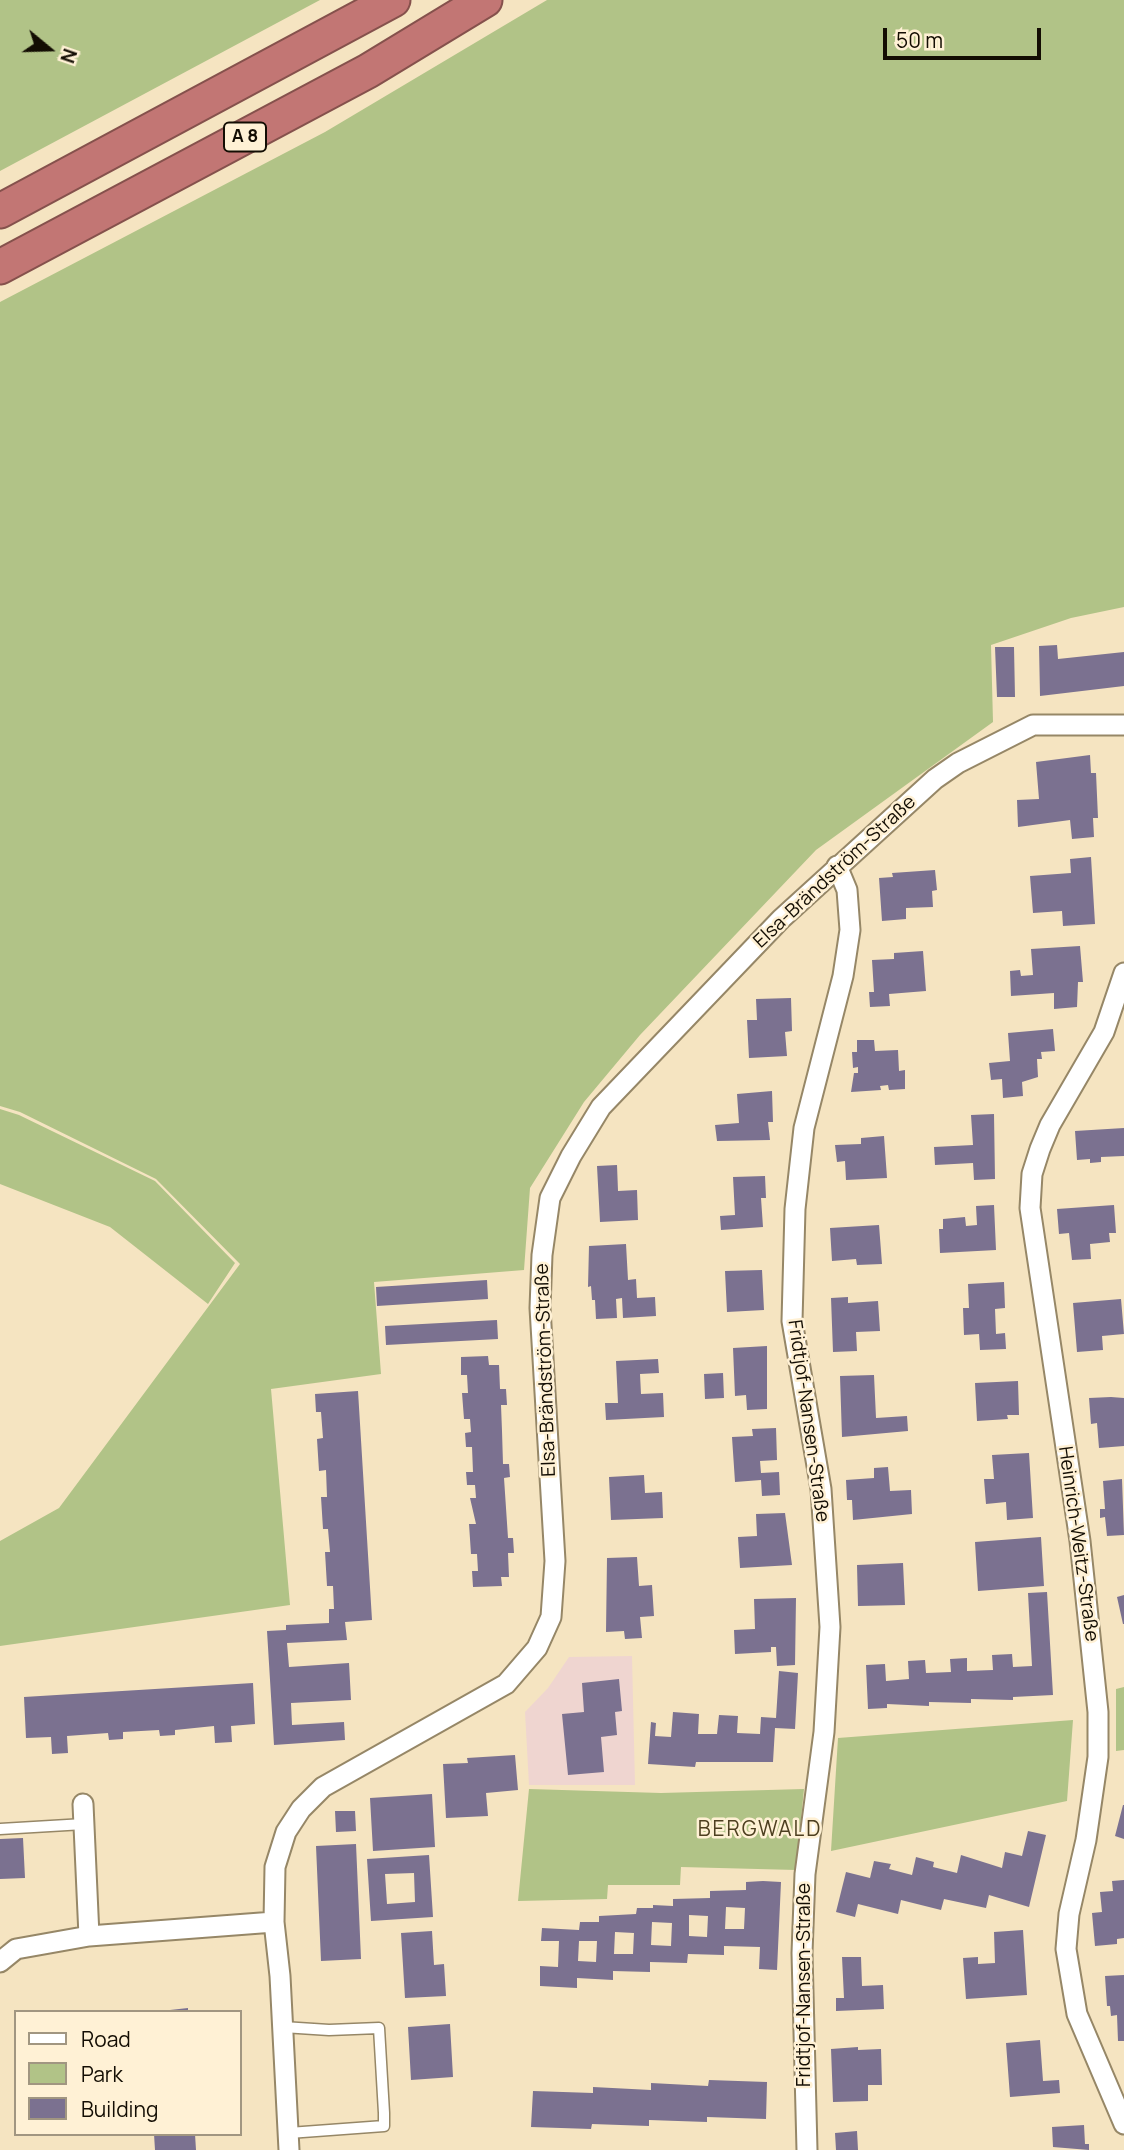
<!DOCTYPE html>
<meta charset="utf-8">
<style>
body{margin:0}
#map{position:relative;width:1124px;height:2150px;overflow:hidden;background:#f5e4c1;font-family:Manrope,sans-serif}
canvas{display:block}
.legend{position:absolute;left:14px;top:2010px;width:228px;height:126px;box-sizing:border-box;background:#fff1d5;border:2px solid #a19681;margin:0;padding:9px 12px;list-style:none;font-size:21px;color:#130d03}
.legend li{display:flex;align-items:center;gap:14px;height:35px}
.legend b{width:35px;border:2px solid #a19681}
.north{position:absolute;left:14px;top:14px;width:70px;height:70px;-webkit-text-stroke:5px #fff1d5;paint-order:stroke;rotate:109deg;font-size:19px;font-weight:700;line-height:28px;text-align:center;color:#130d03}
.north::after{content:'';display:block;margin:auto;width:24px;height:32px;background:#130d03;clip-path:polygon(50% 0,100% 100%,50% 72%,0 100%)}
.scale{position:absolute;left:883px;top:28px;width:158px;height:32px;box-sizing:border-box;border:4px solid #130d03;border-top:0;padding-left:9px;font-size:21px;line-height:24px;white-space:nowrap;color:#130d03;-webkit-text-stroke:5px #fff1d5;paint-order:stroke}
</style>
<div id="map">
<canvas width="1124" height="2150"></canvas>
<ul class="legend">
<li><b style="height:9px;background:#fff"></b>Road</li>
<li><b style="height:19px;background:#b1c387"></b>Park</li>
<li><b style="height:19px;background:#7b7190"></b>Building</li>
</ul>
<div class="north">N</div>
<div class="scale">50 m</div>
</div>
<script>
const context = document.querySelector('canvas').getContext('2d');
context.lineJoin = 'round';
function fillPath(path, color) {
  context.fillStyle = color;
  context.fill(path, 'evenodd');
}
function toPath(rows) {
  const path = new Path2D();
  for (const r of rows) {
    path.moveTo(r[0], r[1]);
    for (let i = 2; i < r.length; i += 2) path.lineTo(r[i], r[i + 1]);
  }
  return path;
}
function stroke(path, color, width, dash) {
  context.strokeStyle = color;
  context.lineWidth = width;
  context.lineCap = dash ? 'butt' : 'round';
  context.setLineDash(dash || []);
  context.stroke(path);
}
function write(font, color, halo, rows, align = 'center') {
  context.font = font + ' Manrope,sans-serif';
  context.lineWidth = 5;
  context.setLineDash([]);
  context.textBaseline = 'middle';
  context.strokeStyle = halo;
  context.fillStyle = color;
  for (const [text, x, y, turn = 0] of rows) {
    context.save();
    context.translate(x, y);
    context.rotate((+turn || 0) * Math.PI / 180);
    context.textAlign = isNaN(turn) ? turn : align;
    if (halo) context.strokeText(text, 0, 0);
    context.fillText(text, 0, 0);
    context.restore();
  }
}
fillPath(toPath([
 [632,1656,635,1785,529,1785,525,1712,548,1688,569,1657]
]), '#efd5d0');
fillPath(toPath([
 [0,0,320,0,0,171],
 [547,0,1124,0,1124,607,1071,618,991,645,993,722,816,850,640,1035,584,1102,530,1188,524,1270,374,1282,381,1374,271,1389,290,1605,0,1646,0,1541,59,1508,240,1264,156,1179,20,1112,0,1106,0,302,325,132],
 [0,1109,19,1115,155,1181,235,1263,208,1304,110,1227,0,1184],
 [1124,1687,1124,1750,1116,1751,1116,1689],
 [1073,1720,1067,1801,831,1851,838,1738],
 [529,1789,661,1793,804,1789,796,1870,681,1867,680,1885,608,1885,607,1899,518,1901]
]), '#b1c387');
fillPath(toPath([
 [1057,645,1058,659,1124,652,1124,686,1040,696,1039,646],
 [995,647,1014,647,1015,697,997,697],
 [1090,755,1091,773,1096,773,1098,818,1093,818,1094,837,1072,839,1070,820,1018,827,1017,800,1039,799,1036,762],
 [1091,857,1095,924,1063,926,1062,911,1033,913,1030,876,1071,873,1070,859],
 [935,870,937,890,932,891,933,907,906,908,906,919,882,921,879,878,893,877,892,873],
 [1080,946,1083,982,1078,982,1077,1007,1054,1009,1054,993,1011,996,1010,971,1020,970,1021,976,1033,975,1031,949],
 [923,951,926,991,889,994,890,1006,870,1007,869,992,874,992,872,960,894,959,894,953],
 [791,998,792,1031,785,1032,787,1056,749,1058,747,1020,757,1020,756,999],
 [1053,1029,1055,1051,1041,1052,1042,1059,1037,1059,1038,1077,1022,1082,1023,1096,1003,1098,1002,1079,991,1080,989,1063,1010,1061,1008,1033],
 [857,1040,874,1040,875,1051,898,1050,899,1071,905,1070,905,1089,889,1090,888,1085,880,1086,881,1090,851,1092,854,1073,858,1073,858,1067,853,1068,852,1052,857,1052],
 [772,1091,773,1122,768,1122,770,1140,717,1141,715,1125,739,1123,737,1094],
 [994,1114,995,1179,974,1180,973,1163,935,1165,934,1147,973,1145,971,1115],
 [1124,1128,1124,1156,1101,1157,1101,1162,1090,1163,1090,1159,1077,1160,1075,1131],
 [884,1136,887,1178,846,1180,845,1161,837,1162,835,1145,861,1144,861,1138],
 [617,1165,618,1191,637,1190,638,1220,600,1222,597,1166],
 [765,1176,766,1198,761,1198,763,1227,721,1230,720,1216,735,1215,733,1177],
 [994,1205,996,1250,940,1253,939,1229,943,1229,943,1219,965,1217,966,1226,977,1225,976,1206],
 [1114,1205,1116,1233,1109,1233,1110,1242,1090,1244,1091,1259,1072,1260,1069,1233,1059,1234,1057,1209],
 [879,1225,882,1264,857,1265,856,1259,832,1261,830,1228],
 [626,1244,628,1280,636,1279,637,1298,655,1297,656,1316,623,1318,622,1298,616,1299,617,1318,596,1319,595,1300,592,1300,591,1286,588,1287,589,1246],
 [762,1270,764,1310,727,1312,725,1271],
 [487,1280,488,1299,377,1306,376,1287],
 [1004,1282,1005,1308,995,1309,996,1334,1005,1333,1006,1349,980,1350,979,1334,964,1335,963,1308,969,1308,968,1284],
 [848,1297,848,1303,878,1301,880,1331,856,1332,857,1351,833,1352,831,1298],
 [1121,1299,1124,1334,1102,1336,1103,1350,1077,1352,1073,1303],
 [497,1320,498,1339,386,1345,385,1326],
 [767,1346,767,1409,747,1410,746,1395,735,1396,733,1348],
 [488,1356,489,1365,499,1365,500,1389,506,1389,507,1405,501,1405,502,1431,503,1464,509,1464,510,1477,504,1478,508,1538,513,1538,514,1553,508,1553,509,1577,501,1577,502,1586,473,1587,472,1571,478,1571,477,1554,471,1554,469,1524,476,1524,470,1498,476,1498,475,1485,467,1485,466,1472,473,1472,472,1447,466,1447,465,1433,471,1432,470,1419,464,1419,462,1393,468,1393,467,1375,461,1375,461,1357],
 [658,1359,659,1373,640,1374,641,1394,663,1393,664,1417,606,1420,605,1403,618,1403,616,1361],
 [723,1373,724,1398,705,1399,704,1374],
 [874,1375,876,1418,907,1416,908,1431,842,1437,840,1376],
 [1018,1381,1019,1415,1007,1415,1008,1419,977,1421,975,1383],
 [358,1391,372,1620,345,1622,347,1640,287,1643,289,1667,349,1663,351,1700,291,1703,292,1725,344,1722,345,1740,274,1745,267,1631,286,1630,286,1625,329,1623,329,1609,334,1609,333,1586,327,1586,325,1552,330,1552,328,1529,323,1529,321,1497,327,1497,326,1470,319,1471,317,1439,323,1438,321,1412,316,1412,315,1394],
 [1111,1397,1124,1398,1124,1446,1099,1448,1097,1423,1091,1424,1089,1398],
 [776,1428,777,1460,760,1461,761,1473,779,1472,780,1495,762,1496,761,1480,735,1482,732,1437,753,1436,752,1429],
 [1029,1453,1033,1518,1007,1520,1006,1502,986,1504,984,1479,994,1479,992,1455],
 [888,1467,890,1491,911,1490,912,1514,853,1520,852,1500,847,1500,846,1480,874,1478,874,1468],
 [644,1475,645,1493,662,1492,663,1518,611,1520,609,1477],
 [1122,1479,1124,1535,1107,1536,1105,1517,1100,1518,1100,1509,1105,1509,1103,1481],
 [785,1513,792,1565,740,1568,738,1537,757,1536,756,1514],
 [1041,1537,1044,1586,978,1591,975,1542],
 [637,1557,639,1586,652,1585,654,1616,640,1617,642,1638,625,1639,624,1631,606,1632,607,1558],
 [903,1563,905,1605,858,1606,857,1565],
 [1047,1592,1053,1695,1013,1697,1013,1700,971,1699,971,1703,929,1702,929,1706,887,1704,887,1708,868,1709,866,1665,885,1664,886,1681,909,1679,908,1661,925,1660,926,1673,951,1672,950,1659,967,1658,967,1671,993,1670,992,1655,1012,1654,1013,1667,1032,1666,1028,1593],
 [1124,1595,1124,1624,1123,1624,1117,1597],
 [796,1598,795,1665,777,1666,776,1647,771,1647,771,1652,735,1654,734,1630,755,1629,754,1599],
 [779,1671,798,1673,797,1692,795,1729,775,1728,773,1762,696,1762,695,1767,648,1764,651,1722,656,1723,655,1736,671,1737,673,1712,699,1714,698,1734,717,1734,719,1715,738,1716,737,1733,760,1734,761,1717,776,1718],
 [619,1679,622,1711,615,1712,617,1735,601,1737,604,1772,568,1775,562,1714,584,1712,582,1683],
 [253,1683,255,1724,231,1726,232,1742,215,1743,214,1726,175,1730,175,1735,160,1736,159,1730,123,1732,123,1739,109,1740,108,1733,67,1736,68,1753,52,1754,51,1737,26,1738,24,1697],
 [515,1755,518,1790,486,1793,488,1816,446,1818,443,1764,468,1763,467,1758],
 [432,1794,435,1847,373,1851,370,1798],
 [1123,1805,1124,1805,1124,1839,1115,1836],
 [335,1811,355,1811,356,1831,336,1832],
 [1028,1831,1046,1835,1029,1907,989,1895,986,1908,944,1899,941,1910,901,1900,898,1914,858,1904,855,1917,836,1912,846,1872,870,1878,874,1861,891,1864,889,1869,912,1875,916,1857,934,1862,933,1867,957,1873,961,1855,1002,1868,1005,1852,1022,1856],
 [23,1838,25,1878,0,1879,0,1839],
 [356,1844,361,1959,321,1961,316,1846],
 [429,1855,433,1917,371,1921,367,1859],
 [414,1873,415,1902,387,1904,385,1874],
 [1124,1880,1124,1938,1117,1939,1117,1944,1095,1946,1092,1913,1102,1912,1100,1892,1113,1891,1112,1881],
 [763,1881,781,1882,777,1970,759,1969,760,1947,724,1946,724,1955,688,1954,687,1963,650,1962,650,1972,613,1971,613,1980,577,1978,577,1988,540,1986,540,1966,558,1967,559,1941,541,1941,542,1928,579,1930,580,1922,599,1922,599,1916,636,1914,637,1908,653,1908,653,1905,673,1906,673,1899,710,1898,710,1891,746,1890,746,1882],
 [726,1907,745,1908,744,1929,725,1929],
 [689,1915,708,1916,707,1937,689,1936],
 [652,1922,672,1923,671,1946,651,1945],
 [615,1932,634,1933,633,1954,614,1954],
 [579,1941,597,1941,596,1962,578,1961],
 [1023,1930,1027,1995,966,1999,963,1958,978,1957,978,1964,995,1963,994,1932],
 [432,1931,434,1965,444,1964,446,1996,405,1998,401,1933],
 [842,1957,861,1957,862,1986,883,1985,884,2009,836,2011,836,1998,844,1998],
 [1124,1975,1124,2041,1118,2041,1117,2015,1111,2016,1110,2006,1107,2006,1105,1976],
 [188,2008,188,2012,170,2012,170,2010],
 [450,2024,453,2077,411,2080,408,2027],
 [1040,2040,1043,2081,1059,2080,1060,2093,1010,2097,1006,2043],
 [858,2047,858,2050,881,2049,882,2085,868,2085,868,2101,833,2102,831,2049],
 [709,2080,767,2082,766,2119,707,2117,707,2122,649,2120,649,2126,592,2124,591,2129,531,2127,533,2091,593,2093,593,2087,651,2090,651,2083,708,2086],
 [1084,2125,1085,2144,1089,2144,1089,2150,1053,2147,1052,2127],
 [857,2131,858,2150,836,2150,835,2133],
 [154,2134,195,2134,196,2150,155,2150]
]), '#7b7190');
const service = toPath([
 [0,1829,84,1824],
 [283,2027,329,2030,379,2028,384,2113,384,2126,289,2133]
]);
const minor = toPath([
 [1124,973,1104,1032,1050,1125,1040,1149,1032,1174,1030,1208,1080,1541,1098,1712,1098,1757,1086,1840,1069,1914,1066,1949,1077,2014,1124,2124],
 [83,1804,89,1936],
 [0,1962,16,1949,89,1936,274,1922],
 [289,2150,280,1976,274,1922,275,1867,286,1832,301,1809,323,1787,506,1684,537,1648,551,1617,555,1561,540,1308,542,1255,550,1198,571,1156,601,1107,781,919,935,779,958,763,1033,725,1124,725],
 [807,2150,802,1953,805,1874,824,1732,830,1627,821,1489,792,1321,795,1209,804,1128,843,976,850,930,847,890,837,866]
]);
const motorway = toPath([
 [0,211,393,0],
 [0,267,368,71,485,0]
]);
stroke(service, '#968767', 13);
stroke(minor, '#968767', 23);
stroke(motorway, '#85514c', 37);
stroke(service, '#fff', 10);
stroke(minor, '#fff', 19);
stroke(motorway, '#c27674', 33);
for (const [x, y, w] of [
 [245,137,42]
]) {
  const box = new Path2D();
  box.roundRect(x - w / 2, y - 14.5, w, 29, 5);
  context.fillStyle = '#fff1d5';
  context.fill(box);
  stroke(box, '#130d03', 2);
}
write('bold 18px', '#130d03', null, [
 ["A 8",245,137]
]);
write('19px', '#130d03', '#fff1d5', [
 ["Elsa-Brändström-Straße",835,872,-43],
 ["Elsa-Brändström-Straße",546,1370,-92],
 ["Fridtjof-Nansen-Straße",808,1421,82],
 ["Heinrich-Weitz-Straße",1078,1544,82],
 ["Fridtjof-Nansen-Straße",805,1985,-90]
]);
context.letterSpacing = '2px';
write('21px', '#4d3f20', '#fff1d5', [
 ["BERGWALD",760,1830]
]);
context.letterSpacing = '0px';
</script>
